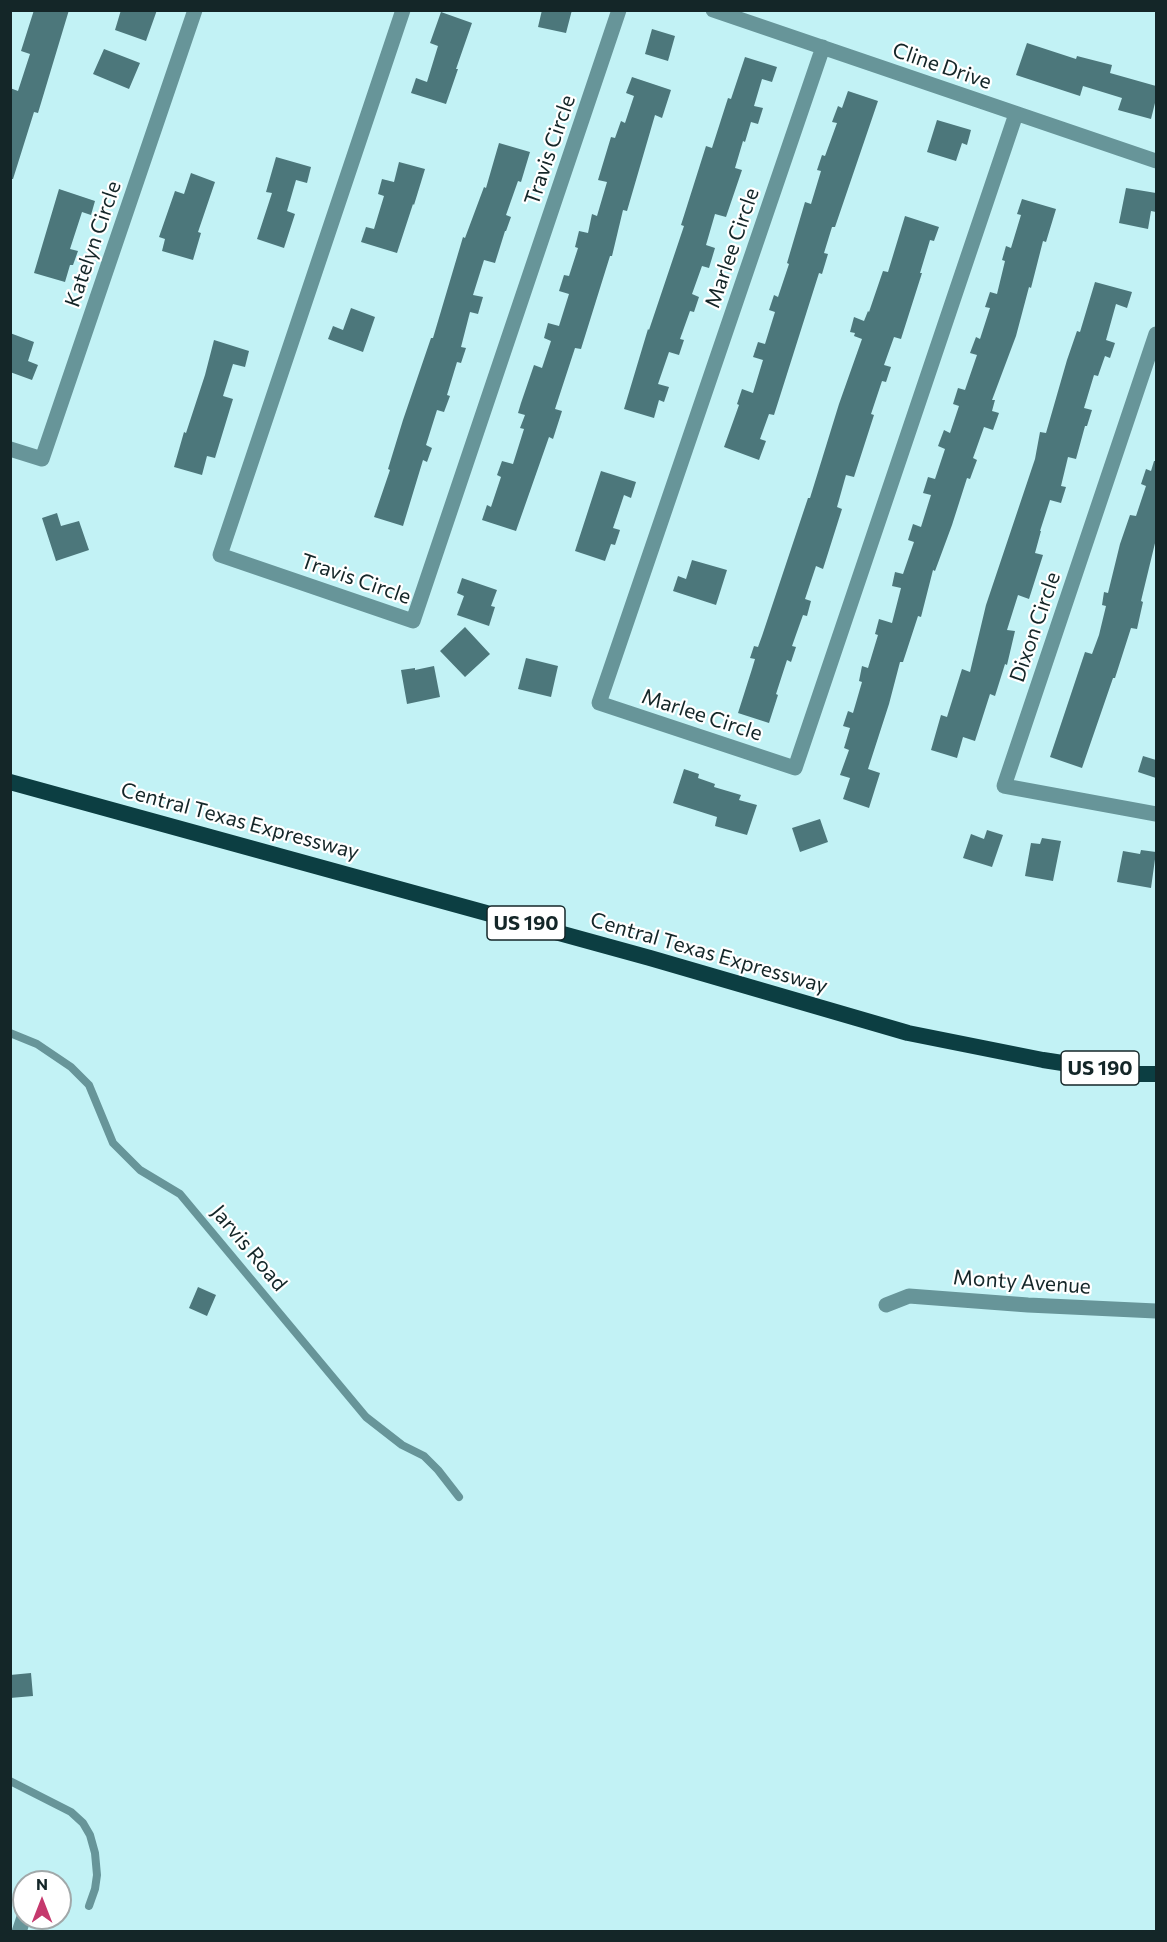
<!DOCTYPE html>
<style>
body{margin:0}
#map{position:relative;width:1167px;height:1942px;overflow:hidden;background:#c2f2f5;font-family:Commissioner,sans-serif}
canvas{display:block}
.frame{position:absolute;inset:0;border:12px solid #142628;pointer-events:none}
.north{position:absolute;left:12px;top:1870px;width:60px;height:60px;box-sizing:border-box;background:#fff;border:2px solid #a1a8a9;border-radius:50%;rotate:0deg;font-size:16px;font-weight:700;line-height:24px;text-align:center;color:#142628}
.north::after{content:'';display:block;margin:auto;width:21px;height:27px;background:#c5396d;clip-path:polygon(50% 0,100% 100%,50% 72%,0 100%)}
</style>
<div id="map">
<canvas width="1167" height="1942"></canvas>
<div class="frame"></div>
<div class="north">N</div>
</div>
<script>
const context = document.querySelector('canvas').getContext('2d');
context.lineJoin = 'round';
function fillPath(path, color) {
  context.fillStyle = color;
  context.fill(path, 'evenodd');
}
function toPath(rows) {
  const path = new Path2D();
  for (const r of rows) {
    path.moveTo(r[0], r[1]);
    for (let i = 2; i < r.length; i += 2) path.lineTo(r[i], r[i + 1]);
  }
  return path;
}
function stroke(path, color, width, dash) {
  context.strokeStyle = color;
  context.lineWidth = width;
  context.lineCap = dash ? 'butt' : 'round';
  context.setLineDash(dash || []);
  context.stroke(path);
}
function write(font, color, halo, rows, align = 'center') {
  context.font = font + ' Commissioner,sans-serif';
  context.lineWidth = 4.5;
  context.setLineDash([]);
  context.textBaseline = 'middle';
  context.strokeStyle = halo;
  context.fillStyle = color;
  for (const [text, x, y, turn = 0] of rows) {
    context.save();
    context.translate(x, y);
    context.rotate((+turn || 0) * Math.PI / 180);
    context.textAlign = isNaN(turn) ? turn : align;
    if (halo) context.strokeText(text, 0, 0);
    context.fillText(text, 0, 0);
    context.restore();
  }
}
fillPath(toPath([
 [34,10,69,10,38,113,34,112,13,179,10,179,10,88,18,91,30,54,21,51],
 [121,10,157,10,146,41,115,30],
 [542,10,572,10,566,33,538,27],
 [441,12,472,23,456,69,458,69,446,104,411,93,416,78,427,82,438,46,430,43],
 [652,29,675,36,668,61,645,54],
 [1027,43,1076,59,1077,56,1112,65,1110,73,1156,86,1156,99,1151,119,1118,110,1122,98,1083,86,1080,96,1016,75],
 [104,49,140,63,129,89,93,74],
 [745,57,777,67,772,82,762,79,754,106,763,108,758,124,751,122,745,142,743,141,735,168,742,170,726,217,715,214,706,245,715,248,709,268,702,266,692,294,699,297,694,312,690,311,680,339,684,340,679,355,669,352,658,384,669,387,664,402,659,400,654,418,624,409,648,329,649,330,684,226,681,225,706,146,712,148,728,98,731,99],
 [632,77,671,90,662,118,655,115,627,211,623,210,612,256,610,256,581,349,575,348,555,409,562,411,553,439,549,437,516,531,482,520,487,505,491,507,501,477,497,475,502,461,513,464,524,429,520,428,525,415,518,413,521,403,534,365,542,368,551,341,544,338,548,323,559,326,569,294,559,291,564,275,569,276,578,248,575,247,579,231,588,233,592,214,597,216,607,182,598,180,611,137,615,138,621,121,625,123,634,96,626,93],
 [848,91,878,101,835,227,832,227,824,253,828,254,822,274,819,273,774,415,769,414,760,439,766,441,759,460,724,447,739,405,737,404,742,389,753,393,763,360,753,357,758,342,765,344,775,312,769,310,774,295,778,297,789,264,787,263,805,202,811,204,821,171,817,170,822,155,825,156,837,123,832,122,838,106,842,108],
 [937,120,971,130,967,145,962,143,956,161,927,152],
 [499,143,530,152,521,182,518,181,506,215,511,217,506,231,505,231,495,263,484,260,473,295,483,297,478,314,470,312,461,347,466,348,461,363,457,362,447,395,450,396,444,412,437,410,426,445,432,448,427,462,423,460,403,526,374,517,390,470,388,469,403,420,431,338,433,338,463,237,465,238,484,187,486,188],
 [276,157,311,167,307,183,296,180,287,211,295,214,284,248,257,239,272,193,266,192],
 [399,162,425,169,414,205,413,204,397,253,361,242,366,227,374,229,384,196,378,194,382,179,394,182],
 [191,173,215,182,198,232,201,233,193,260,162,251,165,239,159,237,175,191,184,194],
 [1126,188,1156,193,1156,212,1151,211,1148,229,1119,223],
 [59,189,95,201,91,215,82,212,70,249,78,251,73,265,70,265,65,282,34,273],
 [1022,199,1056,209,1046,242,1043,241,1031,288,1029,287,1016,336,992,400,995,400,992,411,999,413,993,430,984,427,973,458,977,460,970,479,967,478,952,525,935,571,933,570,921,617,918,616,903,662,900,662,889,704,868,769,880,773,869,808,843,799,850,778,840,775,849,750,844,748,850,728,843,726,848,711,853,713,862,682,859,681,862,666,868,668,878,635,875,634,879,619,892,623,901,588,892,586,895,572,903,574,914,542,908,540,913,524,921,527,931,495,923,493,928,477,935,479,945,449,938,446,944,430,950,433,959,406,953,404,958,388,965,390,977,355,970,353,976,337,980,339,990,308,985,307,990,292,997,294,1005,261,1002,260,1006,246,1011,248,1021,215,1017,214],
 [905,216,939,227,934,241,930,240,920,273,922,273,901,339,894,337,884,365,891,367,886,382,882,381,871,414,874,415,854,477,846,475,837,507,842,509,823,569,816,566,805,599,811,601,807,616,803,615,792,646,796,647,791,662,787,660,776,694,778,695,769,723,738,713,752,669,755,659,750,658,754,646,758,647,762,636,808,498,810,498,839,404,862,339,854,336,855,333,850,332,854,317,864,321,868,311,869,312,883,271,888,272],
 [1095,282,1132,292,1127,308,1116,304,1106,340,1115,343,1110,358,1105,356,1098,376,1094,375,1084,408,1092,410,1087,426,1085,426,1076,459,1068,457,1061,486,1066,487,1061,503,1050,500,1040,531,1041,531,1035,553,1043,555,1029,599,1018,595,1007,630,1015,631,1007,665,1005,664,995,696,990,694,975,741,963,737,957,758,931,750,941,715,947,717,962,669,970,672,986,605,1035,459,1040,432,1046,433,1067,360,1077,331,1080,332],
 [351,308,375,317,363,352,328,339,333,326,343,330],
 [10,333,34,342,28,361,38,365,32,380,10,372],
 [214,340,249,351,245,367,233,364,223,396,233,399,215,458,207,456,202,475,174,467,184,432,186,433,205,375],
 [1154,461,1156,461,1156,539,1141,601,1143,602,1137,629,1131,628,1115,678,1113,678,1082,768,1050,757,1085,652,1092,654,1099,635,1106,606,1102,605,1104,592,1108,593,1120,544,1130,515,1136,516,1146,486,1141,484,1146,469,1151,471],
 [601,471,636,482,631,498,624,495,613,528,620,530,615,545,611,544,605,561,575,551],
 [57,513,61,526,79,521,89,550,56,561,42,518],
 [692,560,727,570,716,605,673,591,678,576,686,579],
 [462,578,497,590,491,606,495,607,489,626,457,615,464,596,457,593],
 [465,627,490,654,465,677,440,651],
 [526,658,558,666,551,697,518,689],
 [434,666,440,697,407,704,401,670,415,668,415,670],
 [1143,756,1156,760,1156,778,1138,772],
 [684,769,699,774,698,778,715,784,714,787,741,795,739,800,757,805,747,835,715,826,717,817,673,803],
 [820,819,828,842,800,852,792,828],
 [987,830,1003,835,992,867,963,858,971,834,984,839],
 [1042,838,1061,841,1053,881,1025,876,1031,843,1040,844],
 [1141,850,1156,852,1151,888,1117,882,1123,851,1140,854],
 [198,1287,216,1295,207,1316,189,1308],
 [31,1673,33,1696,10,1698,10,1675]
]), '#4c777b');
stroke(toPath([
 [10,1033,37,1044,71,1067,89,1085,113,1143,140,1170,180,1194,366,1417,402,1445,424,1456,438,1470,459,1497],
 [10,1781,71,1812,83,1823,90,1835,95,1853,97,1875,95,1889,89,1906]
]), '#679599', 8);
stroke(toPath([
 [403,10,220,555,413,621,619,10],
 [713,10,1156,161],
 [823,47,599,703,795,768,1016,114],
 [1156,334,1004,786,1156,814],
 [10,449,42,459,195,10],
 [886,1305,909,1296,1028,1305,1156,1311],
 [19,1932,24,1917]
]), '#679599', 15);
stroke(toPath([
 [10,782,650,958,908,1033,1043,1060,1134,1074,1156,1074]
]), '#0c3e42', 16);
for (const [x, y, w] of [
 [526,923,78],
 [1100,1068,78]
]) {
  const box = new Path2D();
  box.roundRect(x - w / 2, y - 17, w, 34, 4.5);
  context.fillStyle = '#fff';
  context.fill(box);
  stroke(box, '#142628', 1.5);
}
write('bold 20px', '#142628', null, [
 ["US 190",526,923],
 ["US 190",1100,1068]
]);
write('21px', '#142628', '#fff', [
 ["Cline Drive",942,66,19],
 ["Travis Circle",550,150,-71],
 ["Katelyn Circle",93,244,-71],
 ["Marlee Circle",732,248,-71],
 ["Travis Circle",356,579,19],
 ["Dixon Circle",1035,627,-71],
 ["Marlee Circle",702,715,18],
 ["Central Texas Expressway",240,821,15],
 ["Central Texas Expressway",709,953,16],
 ["Jarvis Road",249,1248,50],
 ["Monty Avenue",1022,1282,4]
]);
</script>
